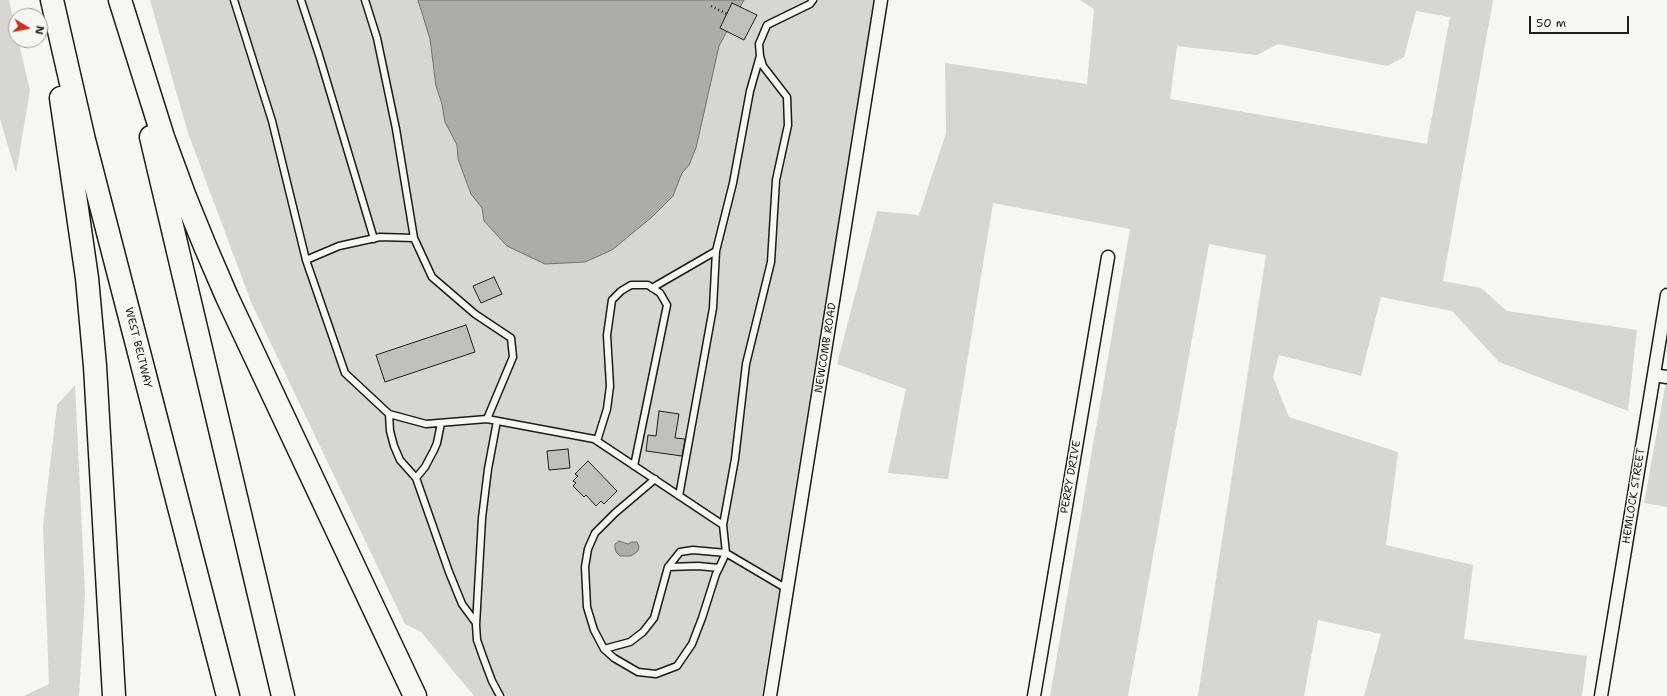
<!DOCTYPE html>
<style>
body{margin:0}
#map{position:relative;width:1667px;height:696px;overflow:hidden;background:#f6f6f2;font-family:"Shantell Sans",sans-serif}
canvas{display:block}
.north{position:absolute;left:8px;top:8px;width:40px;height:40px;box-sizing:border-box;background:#f6f6f2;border:1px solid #9f9f9c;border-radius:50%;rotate:100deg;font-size:11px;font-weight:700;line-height:16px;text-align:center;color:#1c1c1c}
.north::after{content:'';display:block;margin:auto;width:14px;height:18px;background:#c8321e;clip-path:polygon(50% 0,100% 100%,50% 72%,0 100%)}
.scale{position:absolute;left:1529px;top:16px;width:100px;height:18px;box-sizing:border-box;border:2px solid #1c1c1c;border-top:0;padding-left:5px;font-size:12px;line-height:14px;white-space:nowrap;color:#1c1c1c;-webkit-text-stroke:3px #f6f6f2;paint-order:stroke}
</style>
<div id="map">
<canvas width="1667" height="696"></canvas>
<div class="north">N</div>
<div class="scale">50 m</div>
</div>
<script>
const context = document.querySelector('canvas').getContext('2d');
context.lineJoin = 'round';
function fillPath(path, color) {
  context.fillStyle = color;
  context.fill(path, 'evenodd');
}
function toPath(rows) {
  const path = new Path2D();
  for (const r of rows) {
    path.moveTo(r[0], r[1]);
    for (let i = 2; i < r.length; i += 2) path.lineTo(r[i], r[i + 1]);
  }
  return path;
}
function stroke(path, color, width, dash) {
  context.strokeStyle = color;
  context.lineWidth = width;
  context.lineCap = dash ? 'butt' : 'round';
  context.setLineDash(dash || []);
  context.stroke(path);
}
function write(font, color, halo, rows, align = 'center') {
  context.font = font + ' "Shantell Sans",sans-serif';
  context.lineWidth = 3;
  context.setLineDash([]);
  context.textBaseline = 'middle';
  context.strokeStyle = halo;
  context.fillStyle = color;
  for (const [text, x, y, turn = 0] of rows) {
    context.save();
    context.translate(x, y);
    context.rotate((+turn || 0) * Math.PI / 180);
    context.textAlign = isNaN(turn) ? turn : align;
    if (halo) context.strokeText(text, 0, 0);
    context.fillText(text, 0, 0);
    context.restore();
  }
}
fillPath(toPath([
 [0,0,9,0,16,30,16,40,18,40,30,90,16,173,0,119],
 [150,0,874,0,762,696,474,696,421,632,405,624,251,302,188,133],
 [1080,0,1493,0,1443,281,1481,288,1507,311,1637,330,1628,411,1499,362,1452,311,1381,297,1361,376,1279,355,1273,377,1289,417,1398,452,1386,545,1473,565,1464,639,1587,656,1582,696,1364,696,1381,634,1318,620,1304,696,1198,696,1266,255,1209,244,1128,696,1050,696,1130,229,993,203,948,479,888,473,906,389,837,364,877,211,919,215,946,133,945,63,1087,84,1094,9],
 [1416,11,1450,17,1427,144,1170,99,1177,46,1257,55,1278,44,1387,66,1404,57],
 [1667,376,1667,507,1644,503],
 [75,385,85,594,79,696,24,696,49,684,43,526,57,405]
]), '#d6d6d2');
const water = toPath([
 [418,0,744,0,719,46,696,148,689,165,682,173,673,196,652,217,612,250,585,262,545,264,507,246,484,221,482,208,471,194,458,159,457,145,445,122,442,104,436,86,430,39,418,0],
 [619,541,628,544,632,542,637,542,639,547,638,551,631,556,620,556,616,552,615,548,615,544,619,541]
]);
fillPath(water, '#acaca9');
stroke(water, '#727271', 1);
const building = toPath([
 [732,3,757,15,744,40,720,28,732,3],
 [494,277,502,294,481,303,473,286,494,277],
 [466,325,475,352,385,382,376,355,466,325],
 [659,411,679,414,675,438,685,439,682,456,646,451,648,435,656,436,659,411],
 [568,449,570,468,549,470,547,451,568,449],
 [588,461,617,491,604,504,601,501,596,506,586,495,584,497,573,486,576,483,573,481,578,476,575,474,588,461]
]);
fillPath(building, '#c0c0bd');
stroke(building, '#1c1c1c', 1);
const lane = toPath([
 [234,0,272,121,306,260,345,373,389,414,426,424,487,419,594,439,723,525,726,553,787,589],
 [301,0,319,55,374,239],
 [365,0,377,38,396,129,414,238,432,277,475,314,511,338,513,357,487,419],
 [306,260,339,246,380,237,414,238],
 [652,288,716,251,733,183,750,91,760,56],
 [389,414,390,431,394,446,400,460,416,478,449,572,462,604,476,623],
 [497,421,488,469,482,518,476,625,477,640,483,657,492,681,500,696],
 [597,441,607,409,610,386,607,335,612,300,621,291,631,285,648,285,660,293,667,305,634,466],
 [416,478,425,467,434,450,437,443,441,423],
 [655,479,615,513,595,533,588,549,585,567,587,607,594,630,604,649,614,658,638,672,656,674,677,666,692,644,702,618,716,574,719,568,726,553,693,550,680,552,668,567,698,566,719,568],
 [679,496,713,308,716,251],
 [723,525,735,459,746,364,771,262,776,180,788,125,787,97,763,66,760,56,759,44,767,25,810,4,813,0],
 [604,649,630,642,643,632,654,618,668,567]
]);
const street = toPath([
 [1654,375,1667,377],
 [770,696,881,0],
 [1034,696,1108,257],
 [1601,696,1667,295]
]);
const highway = toPath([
 [52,0,84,140,228,696],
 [120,0,163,137,185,197,205,246,227,297,415,696],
 [61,98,87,278,95,366,114,696],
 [151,137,283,696]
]);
stroke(lane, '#1c1c1c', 9);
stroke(street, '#1c1c1c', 15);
stroke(highway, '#1c1c1c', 25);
stroke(toPath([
 [711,6,727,14]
]), '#1c1c1c', 2.5, [1, 3]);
stroke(lane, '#f6f6f2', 6);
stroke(street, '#f6f6f2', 12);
stroke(highway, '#f6f6f2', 22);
write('11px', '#1c1c1c', '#f6f6f2', [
 ["WEST BELTWAY",138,348,76],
 ["NEWCOMB ROAD",826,348,-81],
 ["PERRY DRIVE",1071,477,-80],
 ["HEMLOCK STREET",1634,496,-81]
]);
</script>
